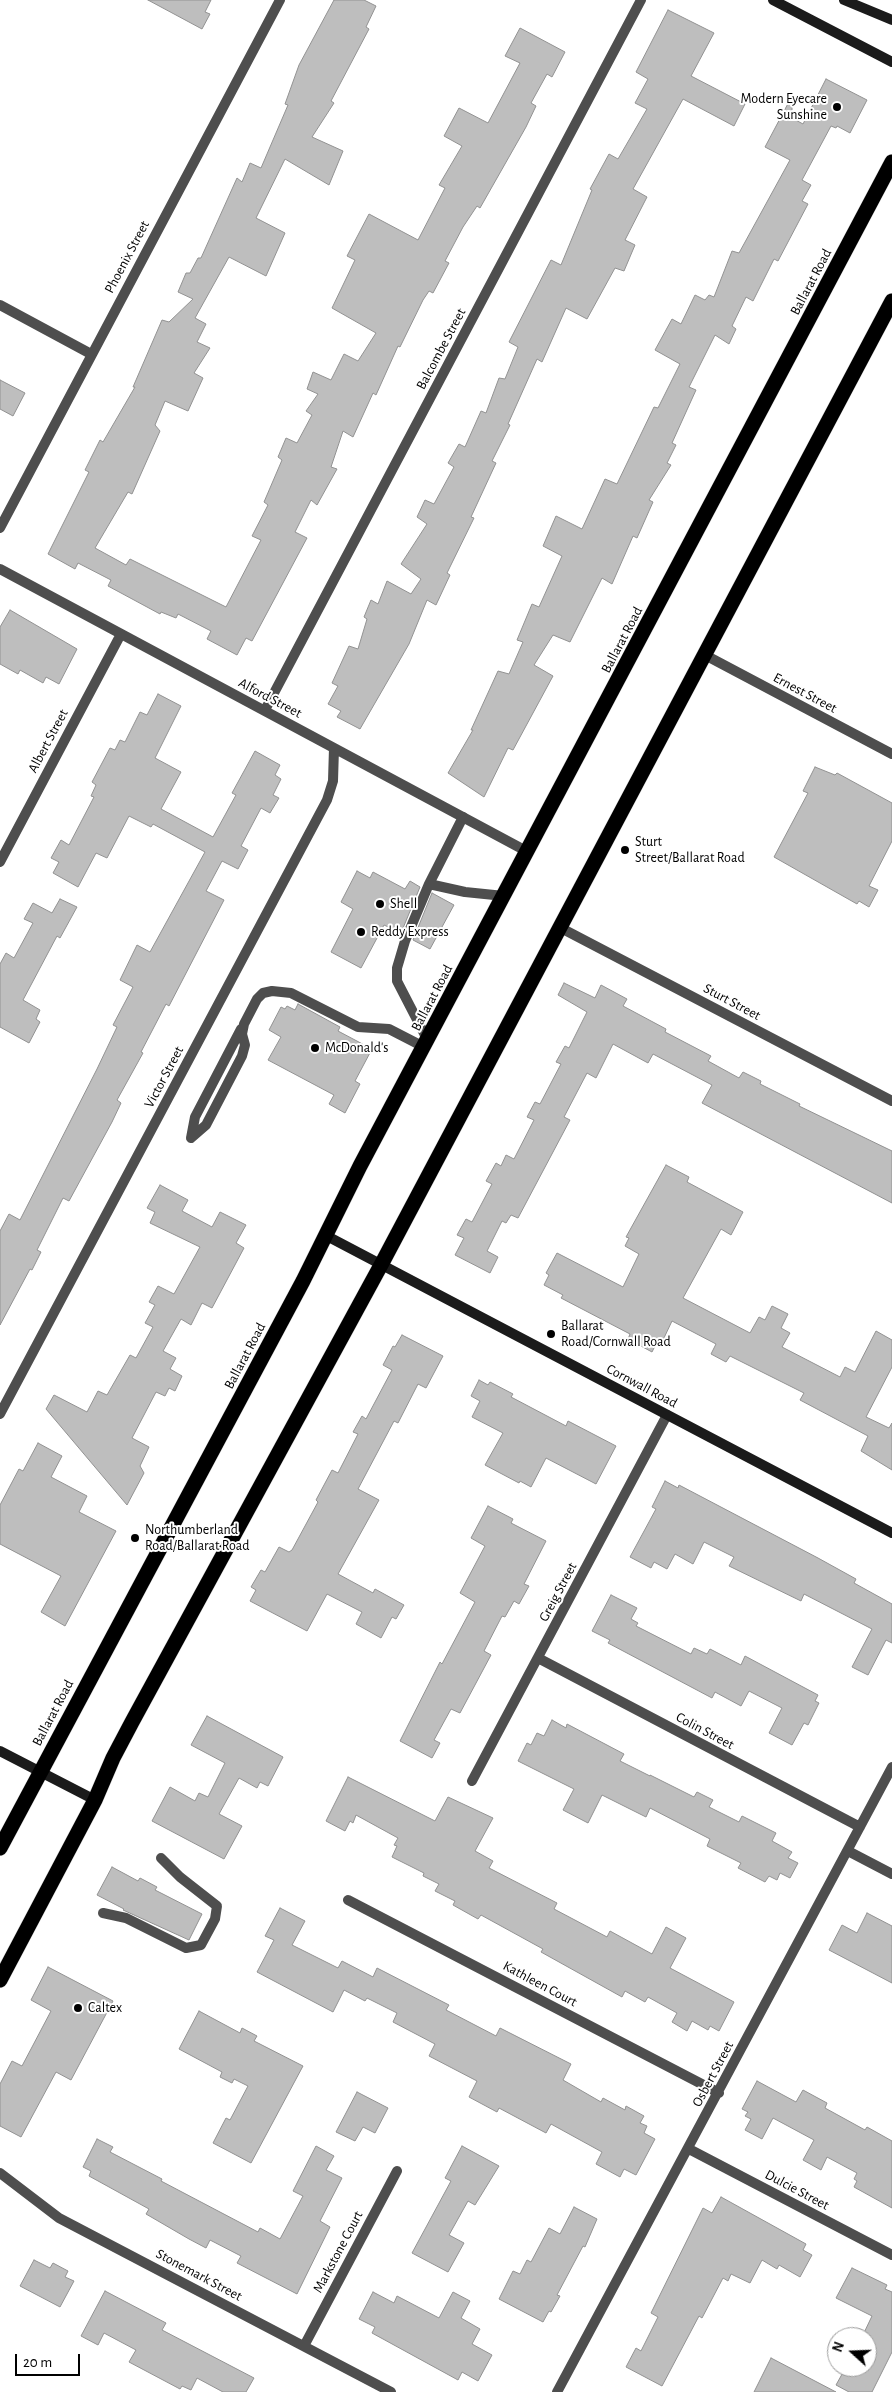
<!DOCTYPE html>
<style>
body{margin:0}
#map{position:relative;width:892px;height:2392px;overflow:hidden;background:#fff;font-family:"Alegreya Sans",sans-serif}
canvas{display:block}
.north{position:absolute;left:827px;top:2327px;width:50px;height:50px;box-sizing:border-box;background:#fff;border:1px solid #999;border-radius:50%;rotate:290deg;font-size:14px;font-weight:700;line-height:20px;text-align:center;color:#000}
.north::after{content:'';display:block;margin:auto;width:18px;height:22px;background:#000;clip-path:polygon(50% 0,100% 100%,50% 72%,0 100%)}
.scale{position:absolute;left:15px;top:2354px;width:65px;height:22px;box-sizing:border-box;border:2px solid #000;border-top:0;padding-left:6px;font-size:15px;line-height:18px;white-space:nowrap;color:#000;-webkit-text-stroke:4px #fff;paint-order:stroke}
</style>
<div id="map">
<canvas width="892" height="2392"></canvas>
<div class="north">N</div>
<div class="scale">20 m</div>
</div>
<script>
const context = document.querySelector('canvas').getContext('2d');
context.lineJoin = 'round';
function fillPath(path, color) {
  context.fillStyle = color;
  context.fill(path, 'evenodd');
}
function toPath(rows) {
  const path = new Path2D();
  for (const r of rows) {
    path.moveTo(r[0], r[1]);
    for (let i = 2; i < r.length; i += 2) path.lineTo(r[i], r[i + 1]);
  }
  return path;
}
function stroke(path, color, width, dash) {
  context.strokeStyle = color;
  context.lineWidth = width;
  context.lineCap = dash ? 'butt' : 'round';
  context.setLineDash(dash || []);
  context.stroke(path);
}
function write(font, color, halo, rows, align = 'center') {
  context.font = font + ' "Alegreya Sans",sans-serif';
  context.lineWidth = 4;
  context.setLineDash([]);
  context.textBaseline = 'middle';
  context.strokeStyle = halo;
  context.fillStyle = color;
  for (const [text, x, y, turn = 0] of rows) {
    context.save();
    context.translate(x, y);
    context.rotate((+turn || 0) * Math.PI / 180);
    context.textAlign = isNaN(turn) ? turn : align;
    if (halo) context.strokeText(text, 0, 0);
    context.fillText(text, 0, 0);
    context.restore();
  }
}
const building = toPath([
 [148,0,211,0,205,12,210,14,202,29,148,0],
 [334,0,364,0,376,6,366,27,369,29,331,101,334,103,312,137,343,151,329,185,285,159,256,218,285,233,266,276,229,257,195,318,206,324,197,342,210,348,194,373,203,378,188,411,165,401,155,425,160,431,132,494,128,492,95,548,126,565,130,559,226,607,261,540,252,536,268,505,264,502,282,460,278,457,286,438,297,443,312,415,306,411,318,394,307,389,313,372,331,380,344,354,358,361,376,333,332,308,355,260,347,256,369,214,418,240,445,188,439,185,462,146,444,136,459,108,488,123,520,63,505,56,520,28,565,52,552,77,547,74,531,103,536,106,526,127,480,208,477,206,463,227,445,261,449,263,433,293,429,291,423,300,400,347,398,346,376,395,373,393,353,437,343,431,331,467,337,469,317,505,311,500,295,532,307,538,252,641,246,638,237,655,207,639,211,631,178,614,176,618,161,612,160,614,108,586,111,580,78,563,75,569,48,554,89,472,85,470,100,440,103,442,135,387,133,387,162,320,169,322,193,299,178,292,186,273,190,273,198,258,201,258,237,178,242,182,250,163,261,168,288,105,285,104,299,65,334,0],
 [668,10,714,33,691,76,745,104,734,126,683,99,633,189,647,197,625,240,635,245,624,271,615,268,587,319,566,308,542,362,537,359,508,424,510,425,492,461,496,463,471,517,474,518,447,573,450,575,436,605,427,600,409,644,360,729,337,717,341,711,328,704,338,686,332,683,349,646,358,649,367,619,364,617,371,600,378,604,387,581,411,594,421,579,401,564,427,524,417,517,425,500,434,504,454,467,448,463,459,444,465,447,481,411,486,413,499,378,505,379,518,347,509,342,551,260,561,265,592,190,590,189,609,154,618,159,647,109,635,103,648,79,636,72,668,10],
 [826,79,867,100,850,133,837,126,836,128,831,126,802,180,811,185,802,201,808,204,778,261,774,259,753,301,746,297,732,326,736,329,729,344,715,335,689,387,696,390,672,443,676,445,667,463,671,465,649,500,653,502,637,538,633,536,612,584,602,578,570,642,553,635,534,665,553,676,513,750,508,748,484,797,448,773,473,730,471,730,498,671,509,674,523,642,517,640,532,604,539,607,562,556,543,546,556,516,582,529,605,479,617,484,654,407,658,408,680,364,655,350,672,319,681,324,695,295,705,300,709,295,714,297,732,251,739,253,790,160,765,147,792,96,792,118,803,124,826,79],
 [0,380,25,393,13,416,0,409,0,380],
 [10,610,77,649,59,684,46,677,43,683,20,670,18,674,0,664,0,627,10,610],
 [158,694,181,706,155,758,181,772,161,809,213,837,236,795,232,793,255,751,280,765,275,775,281,779,273,795,279,798,270,813,261,808,241,846,248,850,238,869,222,861,206,891,224,900,169,1006,166,1004,141,1052,143,1053,117,1100,121,1103,112,1122,69,1201,63,1198,37,1250,41,1252,32,1270,30,1269,0,1325,0,1231,9,1214,20,1220,97,1069,117,1027,113,1025,133,987,120,980,137,945,150,952,205,852,153,824,151,827,129,816,107,858,96,853,78,887,53,873,59,862,51,858,61,840,69,845,94,797,91,796,96,785,92,782,110,748,115,750,120,740,125,742,140,712,147,715,158,694],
 [815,767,835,775,837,773,892,803,892,841,869,886,878,890,869,907,859,901,857,904,774,857,808,793,803,791,815,767],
 [357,871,370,878,373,872,405,889,410,881,420,887,401,933,384,925,361,968,331,952,353,909,341,902,357,871],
 [432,893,454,905,430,949,413,940,432,893],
 [60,899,77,907,60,938,57,936,23,1000,40,1010,36,1019,40,1022,29,1043,0,1027,0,964,6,953,14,958,33,923,24,919,33,903,52,913,60,899],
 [564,983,595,998,601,985,627,999,623,1006,666,1029,665,1032,711,1056,708,1061,739,1078,743,1072,761,1081,760,1084,800,1104,799,1106,892,1151,892,1203,702,1103,712,1085,653,1054,648,1063,613,1044,596,1078,587,1073,564,1117,570,1120,518,1218,511,1215,506,1223,502,1221,487,1251,498,1257,490,1273,455,1255,464,1238,457,1235,466,1219,472,1222,492,1184,486,1181,496,1163,501,1166,506,1155,514,1159,534,1120,527,1117,535,1102,540,1104,561,1064,556,1062,565,1046,569,1048,587,1012,558,995,564,983],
 [298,1004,340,1027,338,1031,372,1049,355,1081,360,1084,345,1113,329,1104,334,1095,268,1060,281,1037,269,1030,281,1007,285,1009,287,1006,295,1010,298,1004],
 [666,1165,689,1177,687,1182,743,1212,731,1235,721,1229,683,1298,750,1333,759,1317,765,1320,772,1306,788,1314,781,1328,790,1333,782,1347,840,1377,845,1367,855,1372,876,1331,892,1340,892,1367,866,1417,889,1428,892,1423,892,1470,861,1451,868,1436,800,1400,804,1393,730,1356,726,1362,711,1354,716,1344,672,1321,663,1340,659,1338,652,1352,628,1339,630,1334,561,1298,563,1295,544,1285,549,1275,546,1273,557,1253,623,1287,639,1254,625,1246,629,1238,626,1237,666,1165],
 [160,1185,188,1200,182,1211,212,1227,220,1212,246,1225,236,1243,244,1248,212,1308,202,1303,191,1325,181,1319,163,1351,176,1358,170,1369,182,1376,175,1391,169,1388,165,1396,156,1392,132,1438,149,1447,140,1466,144,1473,127,1505,46,1409,54,1395,87,1412,98,1391,107,1395,130,1355,136,1358,153,1327,145,1323,155,1305,149,1302,158,1286,174,1294,200,1247,150,1223,155,1212,147,1208,160,1185],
 [402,1335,443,1356,426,1388,418,1384,398,1423,394,1421,358,1489,379,1500,338,1574,373,1593,375,1589,404,1605,396,1619,392,1617,381,1638,356,1624,362,1612,327,1594,307,1631,250,1601,256,1590,251,1587,261,1570,265,1572,279,1547,289,1552,292,1550,318,1502,316,1500,332,1470,338,1473,358,1434,353,1432,362,1416,366,1419,392,1370,383,1365,393,1346,395,1347,402,1335],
 [479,1380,488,1385,490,1382,513,1394,511,1397,566,1426,568,1421,616,1446,596,1484,546,1458,531,1487,520,1481,519,1483,485,1465,503,1433,472,1417,480,1401,471,1396,479,1380],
 [38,1443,62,1456,51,1477,87,1496,79,1512,116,1531,65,1626,41,1612,61,1576,0,1544,0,1505,19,1469,23,1471,38,1443],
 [665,1481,678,1488,679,1485,818,1558,856,1579,854,1583,892,1604,892,1643,886,1640,868,1675,852,1667,872,1629,804,1594,801,1601,729,1566,734,1557,704,1542,693,1564,675,1554,667,1569,654,1562,651,1568,630,1557,656,1509,652,1507,665,1481],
 [488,1506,513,1519,511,1523,546,1541,524,1584,529,1586,519,1604,514,1601,505,1617,502,1616,484,1651,491,1655,460,1713,451,1709,434,1740,440,1743,432,1758,400,1741,440,1662,442,1664,475,1602,460,1593,485,1546,471,1538,488,1506],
 [611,1595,637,1608,631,1619,638,1623,636,1626,691,1654,694,1648,707,1654,710,1649,741,1665,745,1656,818,1695,815,1701,819,1703,808,1725,804,1723,792,1745,769,1733,782,1708,749,1691,741,1706,715,1692,712,1698,608,1643,610,1640,592,1631,611,1595],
 [207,1716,283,1757,268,1786,260,1782,257,1788,239,1778,219,1814,242,1826,224,1859,152,1821,170,1787,195,1801,199,1793,208,1797,225,1763,191,1745,207,1716],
 [552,1720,566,1728,567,1724,624,1754,620,1761,650,1776,650,1775,694,1797,697,1792,713,1800,709,1807,739,1822,742,1816,776,1833,772,1841,792,1852,788,1858,798,1863,790,1878,780,1873,777,1880,769,1876,765,1882,738,1868,741,1863,707,1846,710,1839,650,1808,646,1817,602,1795,588,1823,563,1810,574,1789,518,1761,527,1743,531,1745,537,1733,544,1736,552,1720],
 [348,1777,435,1821,448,1797,493,1818,475,1851,493,1861,489,1868,557,1903,554,1909,607,1937,610,1931,652,1954,666,1927,686,1938,670,1968,734,2002,719,2031,710,2026,708,2030,692,2021,687,2031,672,2022,677,2013,648,1997,645,2002,625,1991,622,1997,541,1952,543,1949,481,1915,478,1919,453,1905,455,1901,435,1891,439,1884,423,1876,424,1873,392,1857,397,1846,394,1845,398,1838,356,1815,353,1823,350,1821,345,1831,326,1821,348,1777],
 [112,1867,138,1881,140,1878,157,1887,155,1890,202,1914,189,1940,123,1910,124,1909,97,1895,112,1867],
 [280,1908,305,1921,292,1945,338,1968,342,1961,373,1977,377,1968,449,2005,446,2010,496,2036,500,2028,571,2064,563,2080,601,2102,603,2098,625,2110,626,2106,644,2116,640,2123,647,2126,644,2133,655,2139,636,2175,624,2169,620,2177,596,2164,602,2152,551,2124,546,2133,499,2108,497,2112,469,2097,477,2081,429,2056,435,2044,393,2022,397,2013,367,1998,365,2001,344,1990,333,2012,257,1972,274,1940,265,1936,280,1908],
 [867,1913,892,1926,892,1983,829,1950,842,1925,857,1933,867,1913],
 [48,1967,113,2001,71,2080,56,2072,21,2137,0,2126,0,2084,12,2061,22,2066,51,2011,31,2000,48,1967],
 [199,2011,240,2033,242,2028,257,2036,254,2041,303,2066,251,2163,213,2143,226,2118,230,2120,248,2086,234,2079,232,2083,220,2077,222,2072,179,2049,199,2011],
 [757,2081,796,2102,803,2090,827,2103,825,2108,865,2130,867,2127,892,2141,892,2208,854,2187,857,2181,854,2179,857,2173,827,2157,821,2170,803,2160,814,2140,773,2118,762,2139,745,2130,751,2119,745,2116,748,2112,742,2109,757,2081],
 [357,2092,388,2108,375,2133,363,2127,355,2141,336,2132,357,2092],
 [97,2139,113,2147,110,2152,162,2179,161,2181,258,2232,260,2228,280,2239,303,2196,293,2191,316,2146,334,2156,326,2170,342,2178,320,2221,330,2227,297,2294,237,2263,241,2256,210,2240,206,2248,189,2239,146,2214,149,2209,89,2176,91,2171,83,2167,97,2139],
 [462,2146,499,2166,475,2205,468,2201,449,2235,464,2243,448,2272,412,2253,451,2181,445,2178,462,2146],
 [721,2197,806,2244,803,2250,812,2255,800,2277,779,2265,777,2269,762,2260,750,2283,731,2274,728,2281,723,2278,702,2318,699,2316,662,2386,626,2367,636,2348,641,2351,658,2317,651,2313,703,2208,712,2213,721,2197],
 [574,2207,597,2219,585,2247,583,2246,557,2295,560,2296,551,2312,549,2311,543,2322,499,2299,513,2271,520,2274,527,2260,531,2262,549,2228,560,2234,574,2207],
 [34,2260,50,2268,53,2263,68,2271,65,2277,74,2281,60,2307,20,2286,34,2260],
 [852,2268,887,2285,885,2289,892,2292,892,2352,872,2392,849,2392,836,2385,846,2367,867,2367,867,2337,862,2337,872,2316,836,2298,852,2268],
 [105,2291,166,2323,162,2330,254,2378,246,2392,223,2392,197,2378,191,2390,182,2386,180,2389,129,2362,136,2350,104,2333,98,2345,81,2336,105,2291],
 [373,2292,394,2303,397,2296,439,2318,453,2292,470,2301,461,2318,480,2329,472,2344,492,2355,478,2381,462,2372,458,2380,372,2333,375,2327,359,2319,373,2292],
 [771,2358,836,2392,754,2392,771,2358]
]);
fillPath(building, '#bebebe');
stroke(building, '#929292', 1);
const highway = toPath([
 [0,1848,303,1281,360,1166,892,162],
 [0,1980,95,1800,113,1758,132,1722,381,1265,892,301]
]);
stroke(highway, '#dbdbdb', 16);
stroke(toPath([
 [429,884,465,892,504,896],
 [428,1041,397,981,397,968,405,941,429,884,463,817],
 [191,1138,206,1125,242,1056,245,1045,242,1034,244,1024,257,999,263,993,272,991,291,993,358,1027,389,1029,424,1047],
 [191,1138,195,1117,241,1029],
 [103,1913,126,1918,186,1948,201,1945,215,1919,217,1906,180,1877,161,1858]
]), '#4e4e4e', 10);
stroke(toPath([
 [0,305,91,354],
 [0,528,280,0],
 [0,569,528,852],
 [705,655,892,754],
 [265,710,641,0],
 [0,862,121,634],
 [559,927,892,1101],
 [0,1414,327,800,333,781,334,748],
 [538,1658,860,1827],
 [472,1781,667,1415],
 [848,1851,892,1874],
 [348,1900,719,2093],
 [689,2149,892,2255],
 [0,2173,59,2218,391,2392],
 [304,2346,397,2171],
 [557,2392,892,1767]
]), '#4e4e4e', 10);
stroke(toPath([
 [773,0,892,62],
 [844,0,892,20],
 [325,1235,892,1533],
 [0,1751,95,1800]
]), '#1b1b1b', 10);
stroke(highway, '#000', 15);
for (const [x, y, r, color] of [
 [837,107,5,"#000"],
 [625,850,5,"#000"],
 [380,904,5,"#000"],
 [361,932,5,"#000"],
 [315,1048,5,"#000"],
 [551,1334,5,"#000"],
 [135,1538,5,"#000"],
 [78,2008,5,"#000"]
]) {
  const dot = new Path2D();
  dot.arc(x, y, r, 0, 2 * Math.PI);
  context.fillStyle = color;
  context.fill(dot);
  stroke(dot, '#fff', 2);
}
write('14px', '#000', '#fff', [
 ["Modern Eyecare",827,99,"right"],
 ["Sunshine",827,115,"right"],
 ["Sturt",635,842],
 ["Street/Ballarat Road",635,858],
 ["Shell",390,904],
 ["Reddy Express",371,932],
 ["McDonald's",325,1048],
 ["Ballarat",561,1326],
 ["Road/Cornwall Road",561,1342],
 ["Northumberland",145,1530],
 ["Road/Ballarat Road",145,1546],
 ["Caltex",88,2008]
], 'left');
write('14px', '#000', '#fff', [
 ["Phoenix Street",127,257,-62],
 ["Ballarat Road",811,282,-62],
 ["Balcombe Street",441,349,-62],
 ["Ballarat Road",622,640,-62],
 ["Ernest Street",805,693,28],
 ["Alford Street",270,698,28],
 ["Albert Street",48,741,-62],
 ["Ballarat Road",432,998,-62],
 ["Sturt Street",732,1002,28],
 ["Victor Street",164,1077,-62],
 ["Ballarat Road",245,1356,-62],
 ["Cornwall Road",642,1386,28],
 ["Greig Street",558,1592,-62],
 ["Ballarat Road",53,1713,-62],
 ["Colin Street",705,1731,28],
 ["Kathleen Court",540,1984,28],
 ["Osbert Street",713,2074,-62],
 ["Dulcie Street",797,2190,28],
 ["Markstone Court",338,2252,-62],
 ["Stonemark Street",199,2275,28]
]);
</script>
